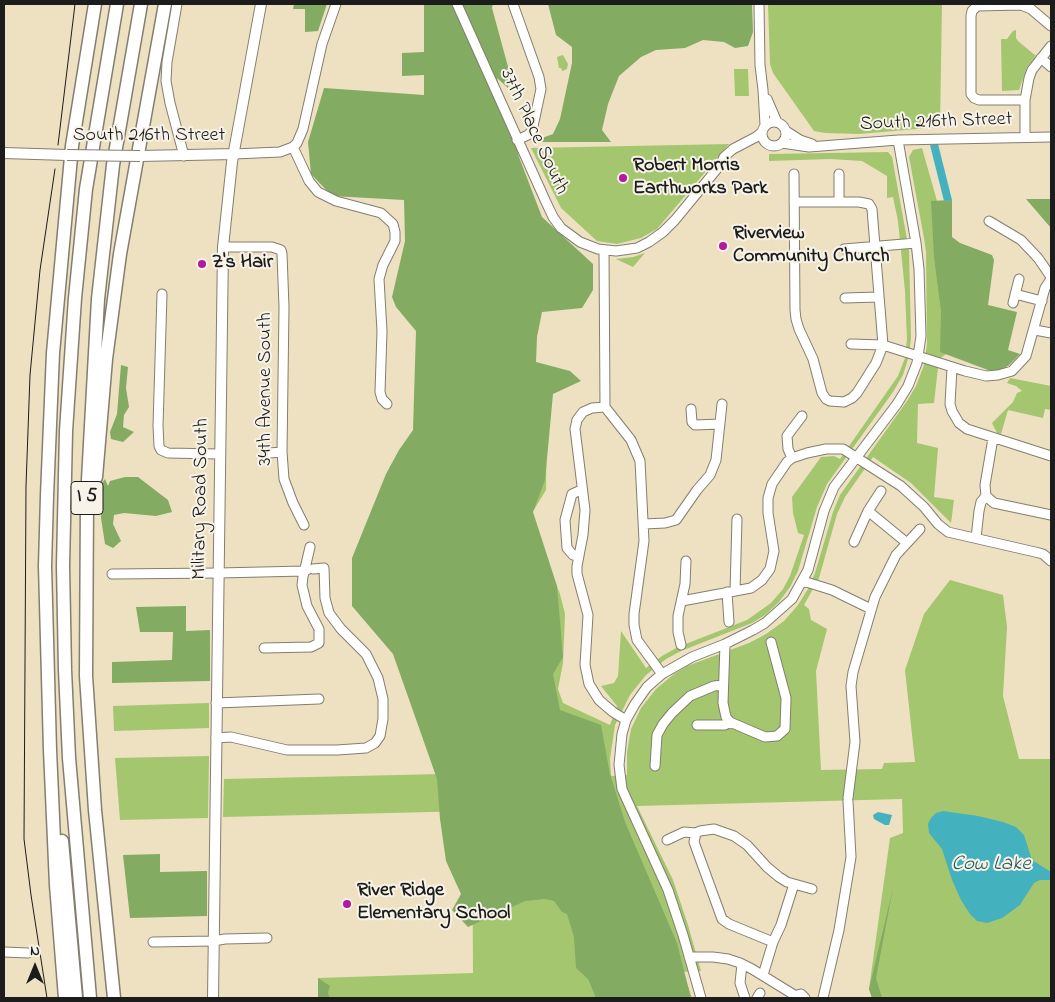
<!DOCTYPE html>
<style>
body{margin:0}
#map{position:relative;width:1055px;height:1002px;overflow:hidden;background:#ede1c2;font-family:"Indie Flower",sans-serif}
canvas{display:block}
.frame{position:absolute;inset:0;border:5px solid #1c1c1c;pointer-events:none}
.north{position:absolute;left:10px;top:942px;width:50px;height:50px;-webkit-text-stroke:4px #f7f3e8;paint-order:stroke;rotate:0deg;font-size:14px;font-weight:700;line-height:20px;text-align:center;color:#1c1c1c}
.north::after{content:'';display:block;margin:auto;width:18px;height:22px;background:#1c1c1c;clip-path:polygon(50% 0,100% 100%,50% 72%,0 100%)}
</style>
<div id="map">
<canvas width="1055" height="1002"></canvas>
<div class="frame"></div>
<div class="north">N</div>
</div>
<script>
const context = document.querySelector('canvas').getContext('2d');
context.lineJoin = 'round';
function fillPath(path, color) {
  context.fillStyle = color;
  context.fill(path, 'evenodd');
}
function toPath(rows) {
  const path = new Path2D();
  for (const r of rows) {
    if (r.length === 3) {
      path.moveTo(r[0] + r[2], r[1]);
      path.arc(r[0], r[1], r[2], 0, 2 * Math.PI);
      continue;
    }
    path.moveTo(r[0], r[1]);
    for (let i = 2; i < r.length; i += 2) path.lineTo(r[i], r[i + 1]);
  }
  return path;
}
function stroke(path, color, width, dash) {
  context.strokeStyle = color;
  context.lineWidth = width;
  context.lineCap = dash ? 'butt' : 'round';
  context.setLineDash(dash || []);
  context.stroke(path);
}
function write(font, color, halo, rows, align = 'center') {
  context.font = font + ' "Indie Flower",sans-serif';
  context.lineWidth = 4;
  context.setLineDash([]);
  context.textBaseline = 'middle';
  context.strokeStyle = halo;
  context.fillStyle = color;
  for (const [text, x, y, turn = 0] of rows) {
    context.save();
    context.translate(x, y);
    context.rotate((+turn || 0) * Math.PI / 180);
    context.textAlign = isNaN(turn) ? turn : align;
    if (halo) context.strokeText(text, 0, 0);
    context.fillText(text, 0, 0);
    context.restore();
  }
}
fillPath(toPath([
 [768,4,942,4,940,127,859,134,825,133,814,131,773,73,770,64],
 [1016,30,1016,38,1018,41,1036,56,1027,67,1019,90,1002,91,1001,39,1007,39,1013,31],
 [563,55,568,64,567,69,562,71,561,68,559,68,557,57],
 [734,69,748,69,749,96,735,96],
 [729,144,657,229,641,238,617,244,597,241,561,208,531,148],
 [922,148,937,201,949,352,939,359,934,403,918,404,917,443,938,448,934,497,954,500,951,523,911,483,873,457,845,497,837,514,819,578,804,605,809,609,811,620,827,629,816,671,821,770,882,769,884,763,915,762,905,670,924,614,950,580,1003,595,1007,627,1003,696,1019,759,1051,759,1051,998,872,998,869,989,890,838,903,833,902,799,637,806,673,880,688,925,701,971,683,972,692,998,318,998,318,978,473,973,472,811,223,817,224,779,442,774,547,396,546,490,532,513,541,547,560,594,565,614,563,663,558,689,563,703,610,725,617,706,601,686,614,683,618,676,621,631,646,668,662,656,678,647,747,620,771,603,783,589,790,576,804,535,798,533,793,513,792,497,821,457,834,456,840,459,898,376,905,358,907,339,905,291,898,221,893,197,887,198,887,176,862,161,830,159,769,161,769,154,888,152,892,157,909,250,911,338,909,356,903,375,893,392,827,484,817,507,798,571,790,587,779,602,765,615,752,623,681,651,666,659,646,675,630,695,615,725,610,759,611,776,627,775,627,752,631,729,641,708,656,689,674,674,687,666,749,643,766,634,784,621,798,605,808,589,815,573,833,512,840,495,907,401,916,386,924,365,927,344,926,252,924,238,909,157,913,150],
 [645,253,633,267,616,259,633,257],
 [1010,378,1051,386,1051,410,1045,409,1043,418,1008,410,1001,434,997,433,992,423,1013,402,1017,393,1022,391,1016,386,1007,383],
 [209,703,209,728,114,731,113,706],
 [209,756,208,818,120,820,115,758]
]), '#a4c66f');
fillPath(toPath([
 [294,4,327,4,318,31,305,32,305,9,293,9],
 [424,4,493,4,492,8,510,74,508,88,497,78,519,157,542,217,593,264,593,290,582,308,542,312,537,337,536,362,570,371,581,381,553,394,545,480,533,512,557,586,563,657,553,674,560,710,601,725,610,774,625,822,677,943,691,998,596,998,588,979,576,968,574,937,567,914,562,912,554,901,545,899,525,901,468,927,452,910,461,894,446,861,440,819,437,779,393,654,352,606,352,558,386,474,399,450,413,430,416,331,396,307,392,297,405,241,404,200,332,196,311,174,308,142,324,88,424,95,424,75,402,76,402,53,424,52],
 [548,4,752,4,753,32,748,46,735,48,724,42,703,40,685,48,656,50,641,57,619,76,608,104,602,130,611,142,531,142,553,134,560,119,572,63,572,47,556,35],
 [1026,199,1051,199,1051,228],
 [952,200,952,237,960,243,992,255,994,260,988,305,1017,312,1008,350,1020,354,1008,366,999,370,988,370,940,352,941,311,934,257,931,201],
 [121,365,128,367,126,388,129,407,124,415,123,427,134,432,123,442,111,439,110,432,117,414],
 [125,477,138,477,168,500,172,512,156,516,124,513,114,515,113,524,121,541,113,548,105,544,101,518,102,483,105,479,108,486,110,481],
 [186,606,186,631,210,630,210,681,112,683,112,662,172,660,173,632,140,632,136,607],
 [160,854,160,872,207,871,207,916,130,918,123,855],
 [893,888,876,978,882,998,872,998,869,989],
 [318,978,330,986,328,993,330,998,318,998]
]), '#83ab62');
fillPath(toPath([
 [938,144,952,200,944,201,930,145],
 [943,811,978,816,1003,822,1016,827,1024,835,1032,860,1051,872,1051,880,1040,880,1034,883,1020,905,1002,918,987,923,977,921,970,914,961,900,952,880,942,849,929,833,928,824,931,818,936,813],
 [878,812,892,815,889,825,885,825,874,819,873,815]
]), '#43b2be');
const minor = toPath([
 [177,4,167,62,166,81,170,103,184,156],
 [457,4,545,200,553,217,561,228,580,242,598,249,616,251,637,248,649,242,663,232,675,220,721,164,724,157,733,149,756,137,762,132],
 [513,4,539,77,541,89,532,131,528,135,517,140],
 [759,4,760,65,763,90,765,125],
 [1041,58,1051,67],
 [767,99,777,122],
 [1025,100,979,100,974,98,971,94,971,16,972,11,977,6,1021,5,1031,9,1051,26],
 [774,134,12],
 [786,131,800,140,812,144],
 [1025,137,1025,100,1029,78,1032,70,1051,46],
 [782,143,809,147,898,140,1051,137],
 [293,147,309,181,318,192,336,201,381,213,393,224,395,232,395,241,383,265,379,279,382,331,380,392,382,399,387,404],
 [234,154,280,152,293,147,297,143,303,129,322,44,336,4],
 [794,174,795,310,796,319,799,329,813,359,822,393,826,399,830,401,844,402,852,398,857,393,876,363,883,345,872,209,869,204,859,202,794,202],
 [839,174,839,201],
 [989,221,1021,240,1038,258,1051,277],
 [223,247,272,247,281,250,282,254,284,307,282,452,284,479,293,503,304,525],
 [844,249,916,243],
 [604,250,605,407],
 [162,294,158,426,159,446,161,450,168,453,219,454],
 [1015,294,1042,301],
 [845,298,879,297],
 [1013,303,1019,279],
 [1035,330,1051,333],
 [851,344,883,345,965,371,986,376,998,375,1012,371,1026,356,1045,288,1051,279],
 [952,368,950,404,952,411,959,423,967,429,1051,456],
 [605,407,592,408,583,412,577,420,575,429,585,510,583,535,577,566,577,574,588,615,585,665,589,684,599,700,613,712,626,720],
 [605,407,631,440,640,461,644,541,634,614,634,625,637,640,662,674],
 [691,409,692,422,695,425,720,424],
 [269,453,282,452],
 [792,458,788,449,787,436,802,416],
 [986,496,994,503,1051,515],
 [868,511,907,543],
 [644,524,665,523,676,520,697,490,710,475,716,460,722,404],
 [976,538,979,511,981,502,986,496,985,485,993,438],
 [854,542,868,511,881,491],
 [579,556,573,555,567,548,565,520,572,494,581,490],
 [112,574,219,573,304,571,307,570],
 [803,581,832,590,871,609],
 [735,591,737,519],
 [727,592,729,622],
 [682,601,751,588,762,580,770,569,774,551,768,513,768,498,772,484,787,462,792,458,807,453,826,449,843,449,901,486,924,507,938,524,948,532,1035,552,1043,554,1051,561],
 [725,644,723,703,726,717,730,722],
 [681,645,678,632,678,616,685,584,686,561],
 [264,648,311,647,319,643,319,629,307,606,302,585,303,577,310,547],
 [216,703,319,699],
 [730,722,765,737,777,736,785,729,786,698,771,642],
 [697,725,725,725,730,722],
 [216,738,231,737,287,750,337,750,366,748,375,743,380,736,383,719,383,699,378,678,366,654,341,629,329,613,325,598,324,568,313,569],
 [655,766,657,735,663,724,672,713,690,696,714,686,723,685],
 [848,798,855,742,851,686,853,672,875,597,896,555,920,529],
 [696,833,700,831,714,829,734,836,747,845,767,867,779,877,787,882,812,889],
 [667,840,684,832,696,833,694,842,722,919,729,924,773,942],
 [153,942,213,941,225,939,267,938],
 [4,952,28,953],
 [689,957,713,957,728,959,740,963,752,969,796,996],
 [742,964,740,983,745,998],
 [763,975,773,942,781,925,794,884],
 [701,998,683,935,668,890,622,789,619,765,622,734,626,720,635,704,647,687,662,674,692,657,725,644,753,630,765,623,792,599,808,570,824,511,834,487,897,404,908,386,917,363,921,336,919,269,916,243,898,140],
 [757,998,760,993],
 [796,998,797,995,801,994,805,998],
 [823,998,839,930,851,857,848,801]
]);
const major = toPath([
 [4,153,67,155],
 [140,156,234,154],
 [213,998,223,247,232,162,261,4]
]);
const highway = toPath([
 [96,477,106,359,120,254,165,4],
 [62,841,76,998],
 [65,998,56,885,50,750,45,566,47,496,53,353,72,146,95,4],
 [90,998,69,758,65,670,63,566,66,431,75,298,86,189,117,4],
 [114,998,95,810,86,676,87,498,98,299,113,165,141,4]
]);
stroke(minor, '#847e6f', 11);
stroke(major, '#847e6f', 12);
stroke(highway, '#847e6f', 15);
stroke(minor, '#fff', 9);
stroke(major, '#fff', 10);
stroke(highway, '#fff', 12);
stroke(toPath([
 [58,145,75,4],
 [47,998,31,895,24,839,26,486,30,375,40,270,55,169]
]), '#1c1c1c', 1);
const majorBridge = toPath([
 [67,155,140,156]
]);
stroke(majorBridge, '#847e6f', 12, []);
stroke(majorBridge, '#fff', 10);
for (const [x, y, r, color] of [
 [623,178,5,"#b5179e"],
 [723,246,5,"#b5179e"],
 [202,264,5,"#b5179e"],
 [347,904,5,"#b5179e"]
]) {
  const dot = new Path2D();
  dot.arc(x, y, r, 0, 2 * Math.PI);
  context.fillStyle = color;
  context.fill(dot);
  stroke(dot, '#f7f3e8', 2);
}
for (const [x, y, w] of [
 [87,498,32]
]) {
  const box = new Path2D();
  box.roundRect(x - w / 2, y - 16.5, w, 33, 4);
  context.fillStyle = '#f7f3e8';
  context.fill(box);
  stroke(box, '#1c1c1c', 1);
}
write('bold 19px', '#1c1c1c', null, [
 ["I 5",87,498]
]);
write('20px', '#1c1c1c', '#f7f3e8', [
 ["South 216th Street",936,123,-2],
 ["37th Place South",533,132,65],
 ["South 216th Street",149,137],
 ["34th Avenue South",267,389,-90],
 ["Military Road South",202,499,-89]
]);
write('bold 20px', '#1c1c1c', '#f7f3e8', [
 ["Robert Morris",633,167],
 ["Earthworks Park",633,190],
 ["Riverview",733,235],
 ["Community Church",733,258],
 ["Z's Hair",212,264],
 ["River Ridge",357,892],
 ["Elementary School",357,915]
], 'left');
write('italic 21px', '#2c585d', '#f7f3e8', [
 ["Cow Lake",991,866]
]);
</script>
